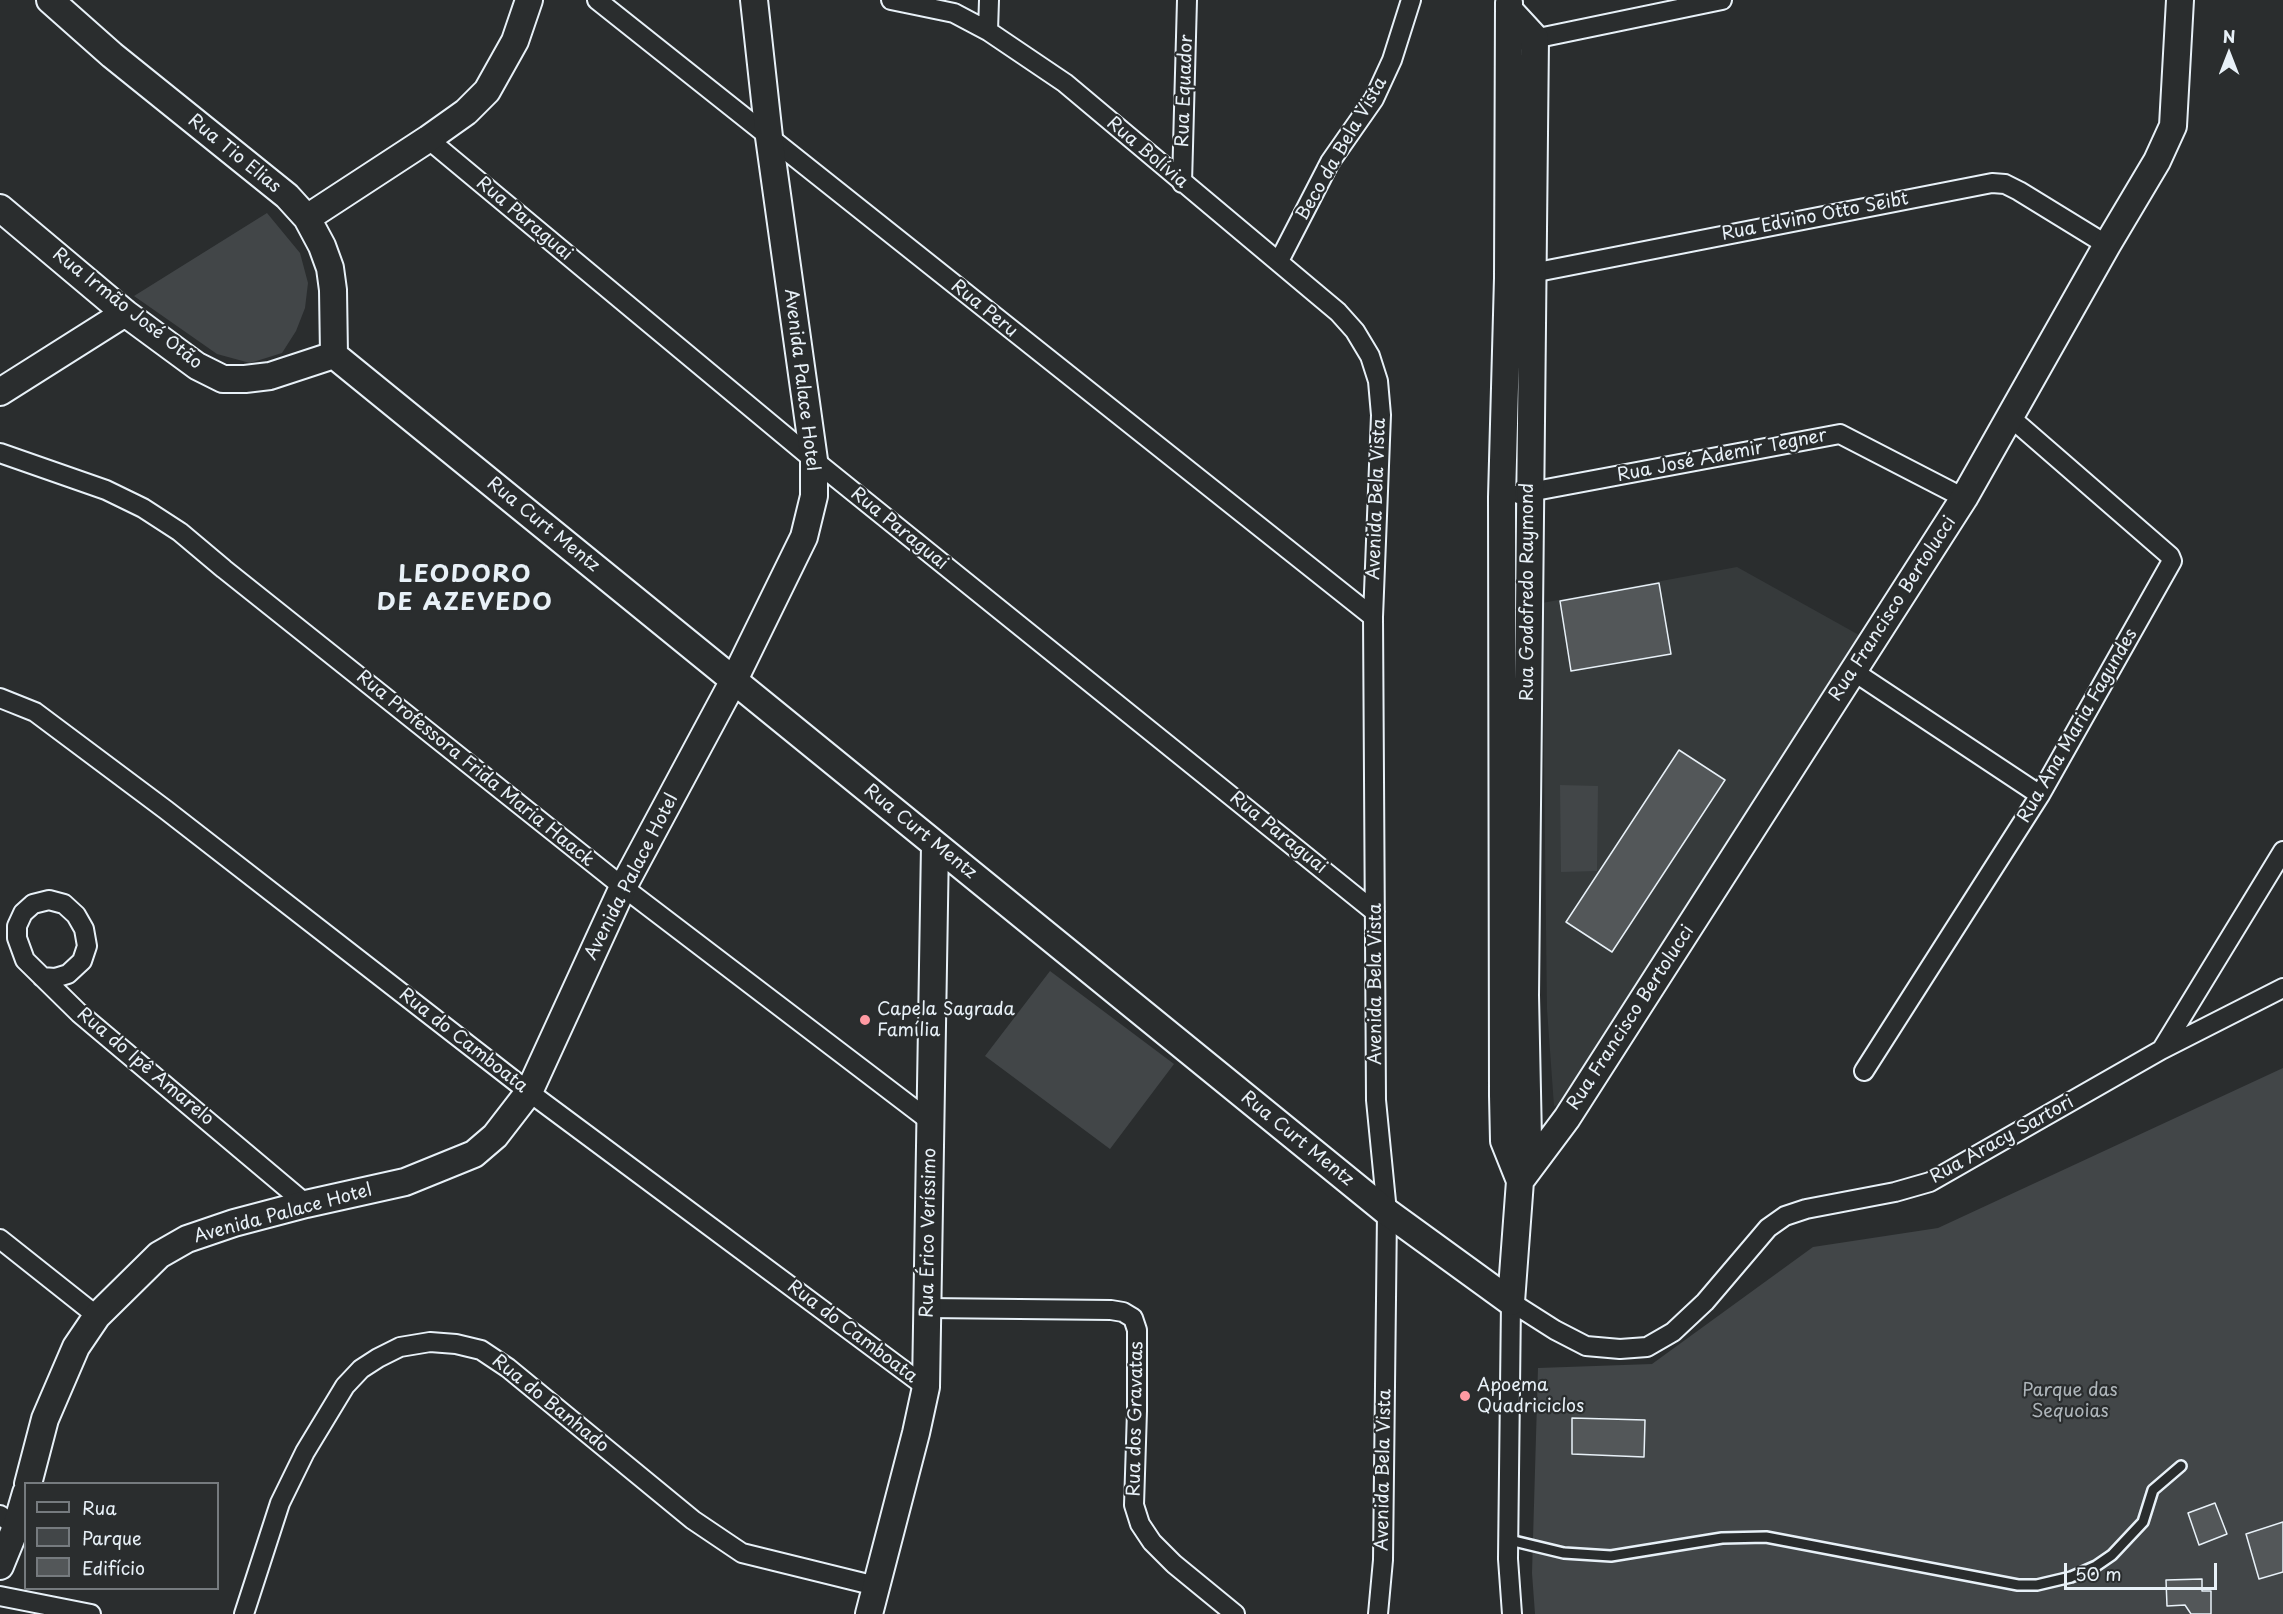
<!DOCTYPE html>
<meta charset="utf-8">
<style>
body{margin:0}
#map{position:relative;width:2283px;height:1614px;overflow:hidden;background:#2a2d2e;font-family:"Playpen Sans",sans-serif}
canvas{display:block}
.legend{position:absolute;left:24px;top:1482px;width:195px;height:108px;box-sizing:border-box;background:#2a2d2e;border:2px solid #767b7f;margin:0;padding:8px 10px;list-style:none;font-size:18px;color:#e8f1f8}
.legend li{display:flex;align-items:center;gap:12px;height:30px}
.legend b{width:30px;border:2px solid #767b7f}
.north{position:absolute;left:2199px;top:24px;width:60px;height:60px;-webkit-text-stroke:4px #2a2d2e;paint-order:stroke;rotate:0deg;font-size:16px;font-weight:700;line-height:24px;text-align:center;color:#e8f1f8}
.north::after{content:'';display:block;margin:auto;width:21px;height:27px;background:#e8f1f8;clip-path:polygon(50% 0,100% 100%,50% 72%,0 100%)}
.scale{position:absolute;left:2064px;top:1563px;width:153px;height:27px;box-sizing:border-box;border:3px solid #e8f1f8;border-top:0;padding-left:8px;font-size:18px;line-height:21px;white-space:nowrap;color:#e8f1f8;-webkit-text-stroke:4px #2a2d2e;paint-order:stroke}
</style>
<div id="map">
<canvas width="2283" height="1614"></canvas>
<ul class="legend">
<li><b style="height:8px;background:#2a2d2e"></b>Rua</li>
<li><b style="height:16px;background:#424648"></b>Parque</li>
<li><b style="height:16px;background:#535759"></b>Edifício</li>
</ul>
<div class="north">N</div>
<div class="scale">50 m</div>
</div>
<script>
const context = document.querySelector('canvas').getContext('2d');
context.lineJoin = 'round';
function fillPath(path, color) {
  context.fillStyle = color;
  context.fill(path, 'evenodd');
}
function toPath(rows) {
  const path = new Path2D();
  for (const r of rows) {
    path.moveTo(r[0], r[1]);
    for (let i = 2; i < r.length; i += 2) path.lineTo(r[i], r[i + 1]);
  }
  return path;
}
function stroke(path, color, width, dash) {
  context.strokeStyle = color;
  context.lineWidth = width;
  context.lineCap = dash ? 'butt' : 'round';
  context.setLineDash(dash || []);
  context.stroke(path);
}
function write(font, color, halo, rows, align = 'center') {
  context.font = font + ' "Playpen Sans",sans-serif';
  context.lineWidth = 4.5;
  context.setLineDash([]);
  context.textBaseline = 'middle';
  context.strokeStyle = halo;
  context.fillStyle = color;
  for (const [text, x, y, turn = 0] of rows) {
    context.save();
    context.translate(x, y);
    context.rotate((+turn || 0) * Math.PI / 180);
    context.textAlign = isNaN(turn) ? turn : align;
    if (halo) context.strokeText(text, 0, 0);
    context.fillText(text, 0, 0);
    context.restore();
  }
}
fillPath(toPath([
 [1737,567,1859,635,1560,1105,1554,1106,1547,1009,1542,603]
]), '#363a3b');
fillPath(toPath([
 [267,213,300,253,308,283,305,308,296,331,282,353,250,363,217,354,134,296],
 [1560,785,1598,786,1597,871,1561,872],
 [1050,971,1174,1064,1110,1149,985,1056],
 [2283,1068,2283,1614,1535,1614,1532,1573,1538,1368,1652,1364,1813,1247,1938,1228]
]), '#424648');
const building = toPath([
 [1659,583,1671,654,1571,671,1560,601,1659,583],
 [1679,750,1725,780,1612,952,1566,922,1679,750],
 [1572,1418,1645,1420,1644,1457,1572,1454,1572,1418],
 [2215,1503,2227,1534,2199,1545,2188,1513,2215,1503],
 [2283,1522,2283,1572,2259,1579,2246,1534,2283,1522],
 [2202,1579,2202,1591,2211,1591,2211,1614,2191,1614,2185,1605,2167,1606,2166,1580,2202,1579]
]);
fillPath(building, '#535759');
stroke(building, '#e8f1f8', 1.5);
const lane = toPath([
 [1510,1540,1564,1553,1611,1556,1722,1538,1766,1537,2018,1585,2037,1585,2071,1577,2096,1566,2112,1555,2143,1522,2153,1490,2181,1466]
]);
const street = toPath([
 [597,0,1373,617],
 [891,0,954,13,988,31,1065,83,1338,312,1355,331,1370,356,1378,381,1381,415,1373,617,1376,1100,1387,1212,1383,1560,1378,1614],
 [988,31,989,0],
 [1524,41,1722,0],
 [428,139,814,460,1375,912],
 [1182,183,1187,0],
 [1279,261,1330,162,1374,99,1392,60,1411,0],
 [1522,275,1992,183,2005,184,2019,191,2107,245],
 [0,453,106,490,143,508,180,532,224,569,623,887,930,1121],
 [1519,494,1840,434,1964,498],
 [1853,671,2040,795],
 [0,698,35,712,166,810,529,1092,926,1387],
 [42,977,55,978,68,974,82,961,87,946,84,929,76,915,64,904,49,900,33,904,23,913,17,926,17,938,25,960,79,1013,306,1204],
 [2162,1049,2283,851],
 [1864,1071,2040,795,2172,561,2170,556,2010,417],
 [0,1239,97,1316],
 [1511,1302,1555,1330,1586,1346,1620,1349,1647,1347,1673,1332,1705,1302,1768,1228,1785,1216,1806,1209,1895,1192,1930,1182,2161,1050,2283,988],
 [1511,1302,1508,1559,1512,1614],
 [928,1308,1111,1310,1123,1312,1133,1318,1137,1330,1137,1411,1134,1505,1140,1524,1152,1542,1174,1564,1235,1614],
 [0,1515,16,1527],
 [0,1596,91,1614],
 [244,1614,280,1503,305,1452,345,1386,361,1369,378,1358,400,1347,430,1342,456,1344,481,1350,508,1368,693,1520,742,1553,876,1586]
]);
const secondary = toPath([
 [50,0,112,55,287,196,307,218,322,246,330,268,333,290,334,355],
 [1509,3,1508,278,1502,497,1503,1096,1504,1141,1520,1181],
 [1511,12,1535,38,1525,995,1528,1140,1520,1181,1511,1302],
 [0,208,125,313,197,366,223,379,245,379,270,376,334,355],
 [307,218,428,139,466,112,487,91,515,41,529,0],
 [334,355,1387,1212,1511,1302],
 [0,392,125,313],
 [1520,1181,1567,1118,1964,498,2107,245,2157,161,2173,126,2180,0],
 [28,1484,45,1419,76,1347,97,1316,159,1255,187,1239,234,1223,306,1204,405,1182,474,1154,495,1136,529,1092,623,887,734,680,804,537,814,496,814,460,769,137,754,0],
 [0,1566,16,1527,26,1493],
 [869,1614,916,1433,926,1387,935,845]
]);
stroke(lane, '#e8f1f8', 14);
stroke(street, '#e8f1f8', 22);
stroke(secondary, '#e8f1f8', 30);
stroke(lane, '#2a2d2e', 9);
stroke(street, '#2a2d2e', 18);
stroke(secondary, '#2a2d2e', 26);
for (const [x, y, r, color] of [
 [865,1020,6,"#ff9aa2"],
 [1465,1396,6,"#ff9aa2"]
]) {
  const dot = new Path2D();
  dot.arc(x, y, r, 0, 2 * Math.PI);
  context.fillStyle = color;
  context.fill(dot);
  stroke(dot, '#2a2d2e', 2);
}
write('18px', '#e8f1f8', '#2a2d2e', [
 ["Rua Equador",1185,91,-88],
 ["Beco da Bela Vista",1342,149,-60],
 ["Rua Bolívia",1147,153,40],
 ["Rua Tio Elias",234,154,39],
 ["Rua Edvino Otto Seibt",1815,217,-11],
 ["Rua Paraguai",524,219,40],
 ["Rua Irmão José Otão",127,309,38],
 ["Rua Peru",984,309,39],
 ["Avenida Palace Hotel",801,380,83],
 ["Rua José Ademir Tegner",1722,456,-11],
 ["Avenida Bela Vista",1377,499,-88],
 ["Rua Curt Mentz",543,525,39],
 ["Rua Paraguai",899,529,39],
 ["Rua Godofredo Raymond",1528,592,-90],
 ["Rua Francisco Bertolucci",1893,609,-57],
 ["Rua Ana Maria Fagundes",2078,726,-60],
 ["Rua Professora Frida Maria Haack",475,769,39],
 ["Rua Curt Mentz",920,832,39],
 ["Rua Paraguai",1278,833,39],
 ["Avenida Palace Hotel",632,877,-63],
 ["Avenida Bela Vista",1376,984,-90],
 ["Rua Francisco Bertolucci",1631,1018,-57],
 ["Rua do Camboata",463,1041,38],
 ["Rua do Ipê Amarelo",145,1067,40],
 ["Rua Curt Mentz",1297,1139,39],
 ["Rua Aracy Sartori",2002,1140,-29],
 ["Avenida Palace Hotel",283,1214,-15],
 ["Rua Érico Veríssimo",929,1233,-89],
 ["Rua do Camboata",852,1332,37],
 ["Rua do Banhado",550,1404,39],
 ["Rua dos Gravatas",1136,1419,-89],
 ["Avenida Bela Vista",1384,1470,-89]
]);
write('18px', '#e8f1f8', '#2a2d2e', [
 ["Capela Sagrada",877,1010],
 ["Família",877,1031],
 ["Apoema",1477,1386],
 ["Quadriciclos",1477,1407]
], 'left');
write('18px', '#aeb5ba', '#2a2d2e', [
 ["Parque das",2070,1391],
 ["Sequoias",2070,1412]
]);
context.letterSpacing = '1.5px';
write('bold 24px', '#e8f1f8', '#2a2d2e', [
 ["LEODORO",465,575],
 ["DE AZEVEDO",465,603]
]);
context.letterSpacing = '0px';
</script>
